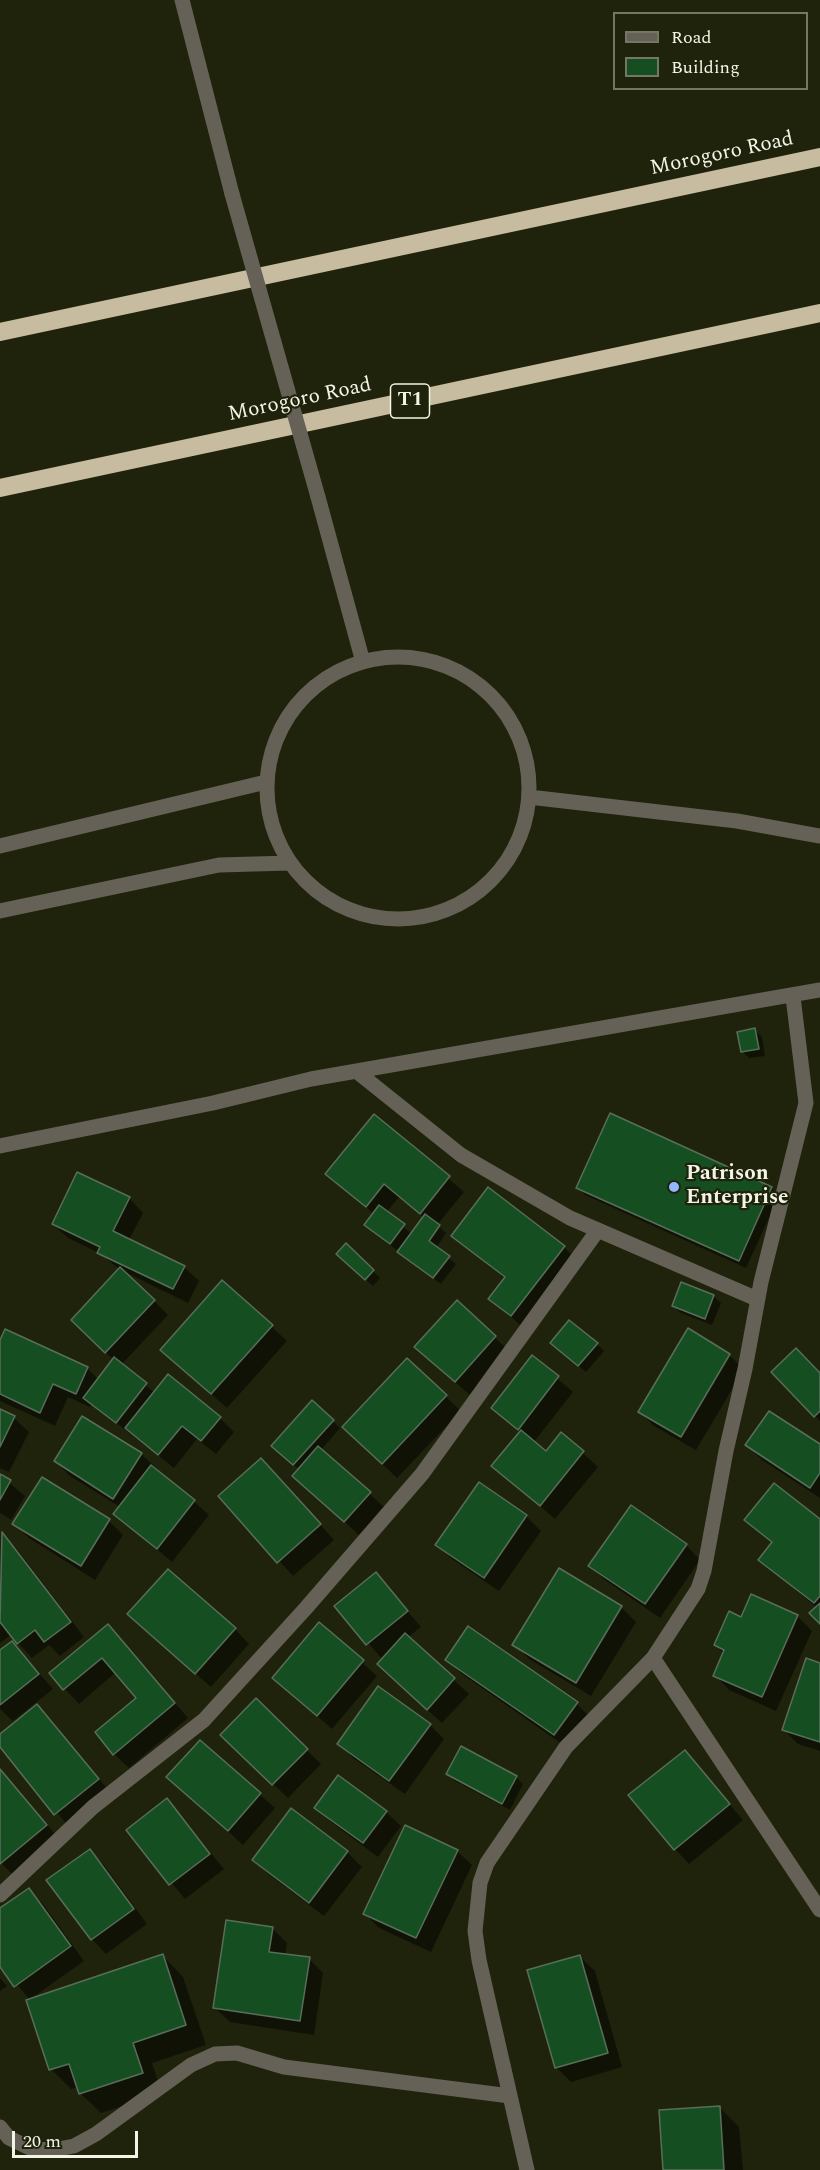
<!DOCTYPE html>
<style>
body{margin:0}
#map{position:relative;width:820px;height:2170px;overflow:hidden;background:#1f230b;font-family:Spectral,serif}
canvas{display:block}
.legend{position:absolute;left:613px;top:12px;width:195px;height:78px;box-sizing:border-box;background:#1f230b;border:2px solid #737763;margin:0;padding:8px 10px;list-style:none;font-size:18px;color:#f2f5e6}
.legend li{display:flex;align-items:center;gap:12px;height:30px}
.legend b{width:30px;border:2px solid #737763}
.scale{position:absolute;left:12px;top:2131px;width:126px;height:27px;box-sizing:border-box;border:3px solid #f2f5e6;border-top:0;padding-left:8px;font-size:18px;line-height:21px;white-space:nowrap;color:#f2f5e6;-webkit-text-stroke:4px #1f230b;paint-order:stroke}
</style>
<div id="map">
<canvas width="820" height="2170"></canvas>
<ul class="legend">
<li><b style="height:8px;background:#666156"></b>Road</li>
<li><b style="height:16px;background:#154f21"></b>Building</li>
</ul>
<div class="scale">20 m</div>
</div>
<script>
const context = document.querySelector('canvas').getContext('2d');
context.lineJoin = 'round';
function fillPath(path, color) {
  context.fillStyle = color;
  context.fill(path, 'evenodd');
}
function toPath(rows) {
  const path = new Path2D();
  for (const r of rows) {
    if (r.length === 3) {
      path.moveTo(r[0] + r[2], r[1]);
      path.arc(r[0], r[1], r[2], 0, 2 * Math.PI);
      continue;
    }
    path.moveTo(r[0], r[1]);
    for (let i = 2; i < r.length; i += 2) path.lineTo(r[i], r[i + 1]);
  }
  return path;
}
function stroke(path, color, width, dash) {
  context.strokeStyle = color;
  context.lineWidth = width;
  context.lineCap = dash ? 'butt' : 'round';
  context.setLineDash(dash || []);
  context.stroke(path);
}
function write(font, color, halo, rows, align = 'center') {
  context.font = font + ' Spectral,serif';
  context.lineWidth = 4.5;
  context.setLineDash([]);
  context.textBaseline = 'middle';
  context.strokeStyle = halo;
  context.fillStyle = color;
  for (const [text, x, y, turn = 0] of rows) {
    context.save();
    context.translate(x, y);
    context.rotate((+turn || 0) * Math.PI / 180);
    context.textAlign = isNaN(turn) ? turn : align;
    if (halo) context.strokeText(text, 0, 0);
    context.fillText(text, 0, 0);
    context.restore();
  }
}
fillPath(toPath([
 [755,1030,762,1037,765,1056,749,1058,742,1051],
 [610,1115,772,1188,779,1196,746,1268,585,1195,578,1187],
 [375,1116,464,1192,437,1225,446,1233,436,1248,456,1264,441,1284,373,1232,366,1225,374,1214,327,1174],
 [399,1197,424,1218,412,1234,386,1213],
 [129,1198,143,1213,129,1240,184,1267,199,1281,188,1303,125,1272,168,1315,121,1365,155,1393,220,1418,234,1432,216,1454,197,1439,174,1468,92,1404,90,1407,68,1397,55,1426,0,1401,0,1344,87,1368,99,1380,114,1360,87,1335,120,1270,101,1254,68,1238,53,1224],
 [453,1236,564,1247,578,1261,526,1330,490,1299,505,1279],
 [346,1245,380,1278,373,1286,346,1261],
 [223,1282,287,1341,227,1408,177,1364],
 [713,1296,721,1303,712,1325,681,1313,673,1306],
 [457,1302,510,1352,470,1395,431,1361],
 [597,1344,604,1351,586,1372,559,1350],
 [729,1355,744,1369,696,1450,654,1426,640,1412],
 [532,1357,573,1392,534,1442,546,1453,562,1434,598,1467,555,1519,493,1466,520,1433,493,1408],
 [407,1360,461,1411,397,1478,358,1441],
 [820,1374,820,1421,815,1416],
 [312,1402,340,1428,321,1450,384,1507,359,1535,294,1476,300,1470,280,1453],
 [0,1410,14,1418,29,1432,9,1472,0,1468],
 [747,1445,820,1446,820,1498,762,1460],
 [141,1454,209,1515,172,1562,115,1514,120,1507,70,1476,55,1461],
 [275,1474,334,1540,293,1576,220,1496],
 [0,1475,25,1496,11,1520,0,1513],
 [479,1484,526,1516,541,1531,499,1591,452,1559,437,1544],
 [746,1520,820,1521,820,1622,817,1608,760,1560,773,1544],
 [109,1521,123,1535,95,1580,29,1538,14,1524],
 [2,1534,16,1548,84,1637,60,1656,49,1645,32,1658,11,1635,0,1643],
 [686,1545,700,1560,660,1618,605,1580,590,1566],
 [560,1570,621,1607,636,1622,591,1696,529,1659,514,1644],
 [376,1574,421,1627,408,1637,469,1694,442,1723,393,1679,383,1660,336,1606],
 [752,1596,798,1617,812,1631,776,1711,729,1690,715,1675,724,1654,715,1645,742,1619],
 [319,1624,377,1676,332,1729,274,1678],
 [108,1626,188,1718,129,1768,114,1754,138,1698,116,1672,79,1704,51,1674],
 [143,1628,235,1629,249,1644,211,1687],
 [469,1628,577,1704,591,1718,569,1749,462,1674,447,1660],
 [12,1643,53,1689,13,1721,0,1709,0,1652],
 [820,1665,820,1751,798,1744,783,1729],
 [256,1700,321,1764,288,1798,236,1749],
 [37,1706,112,1794,70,1828,0,1745,0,1736],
 [430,1725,444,1739,405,1794,353,1758,339,1744],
 [200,1742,275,1808,243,1845,168,1777],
 [685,1752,743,1820,689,1864,675,1849],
 [0,1769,60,1840,16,1878,0,1862],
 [448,1774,516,1777,523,1784,510,1810,455,1781],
 [338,1777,386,1812,401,1826,378,1857,331,1822,316,1807],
 [167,1800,224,1869,185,1899,128,1830],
 [291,1810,347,1852,362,1867,324,1916,268,1874,254,1859],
 [89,1851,104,1865,147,1924,106,1954,92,1939],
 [457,1851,472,1865,431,1952,379,1928,365,1914],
 [29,1890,43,1904,84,1961,32,1998,163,1956,183,1977,206,2045,152,2063,162,2093,101,2113,80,2093,78,2087,71,2089,51,2069,30,2000,0,1964,0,1910],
 [272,1928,287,1943,285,1955,309,1959,323,1973,314,2035,230,2022,215,2008],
 [580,1957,595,1971,622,2067,571,2082,556,2067],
 [0,1978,7,1986,0,1991],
 [719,2107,739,2127,743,2170,665,2170]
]), '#0007');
const building = toPath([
 [755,1028,759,1049,741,1052,737,1032,755,1028],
 [610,1113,772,1187,739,1261,576,1188,610,1113],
 [374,1114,450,1176,420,1214,384,1184,366,1207,325,1174,374,1114],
 [77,1172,130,1197,113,1231,185,1266,173,1289,97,1253,100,1247,52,1224,77,1172],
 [488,1187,565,1246,511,1316,488,1299,505,1277,451,1236,488,1187],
 [379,1205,405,1224,390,1244,364,1225,379,1205],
 [425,1214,440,1225,429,1241,450,1256,433,1278,397,1252,425,1214],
 [346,1243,374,1270,365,1280,336,1254,346,1243],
 [120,1267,155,1300,105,1353,71,1320,120,1267],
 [222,1280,273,1325,211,1394,160,1350,222,1280],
 [681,1282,714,1295,705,1319,672,1306,681,1282],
 [457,1300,496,1336,455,1382,414,1347,457,1300],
 [569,1320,598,1343,578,1366,550,1343,569,1320],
 [688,1328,730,1354,681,1437,638,1412,688,1328],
 [5,1329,88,1367,76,1394,53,1384,40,1413,0,1394,0,1340,5,1329],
 [796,1348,820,1373,820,1411,814,1417,771,1372,796,1348],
 [532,1355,559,1376,518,1430,491,1408,532,1355],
 [114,1357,147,1383,116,1423,83,1398,114,1357],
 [407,1358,447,1395,382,1464,342,1427,407,1358],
 [168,1374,221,1417,201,1441,182,1426,158,1455,125,1428,168,1374],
 [312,1400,334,1420,293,1465,271,1446,312,1400],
 [0,1409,15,1416,0,1447,0,1409],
 [769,1411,820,1444,820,1473,810,1488,745,1445,769,1411],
 [82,1416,142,1453,113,1499,54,1461,82,1416],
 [521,1430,546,1451,561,1432,584,1451,540,1506,491,1466,521,1430],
 [318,1446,371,1492,344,1522,292,1476,318,1446],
 [261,1458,321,1524,277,1563,218,1496,261,1458],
 [151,1465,195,1500,157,1549,113,1514,151,1465],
 [0,1474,11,1480,0,1500,0,1474],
 [42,1477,110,1519,81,1566,12,1524,42,1477],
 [479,1482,527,1515,484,1578,435,1545,479,1482],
 [774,1483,820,1519,820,1596,814,1603,758,1560,772,1542,744,1520,774,1483],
 [631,1505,687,1544,645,1604,588,1566,631,1505],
 [2,1532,71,1622,44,1642,35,1630,17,1644,0,1622,2,1532],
 [559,1568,622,1606,576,1683,512,1645,559,1568],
 [168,1569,236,1628,195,1674,127,1614,168,1569],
 [376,1572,408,1611,366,1645,334,1606,376,1572],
 [751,1594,798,1615,762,1697,713,1676,724,1650,714,1645,729,1611,741,1617,751,1594],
 [820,1603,820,1624,809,1613,820,1603],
 [319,1622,364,1660,317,1716,272,1678,319,1622],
 [108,1624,175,1703,113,1755,95,1732,136,1698,102,1658,63,1690,49,1673,108,1624],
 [468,1626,578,1702,554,1735,445,1660,468,1626],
 [405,1633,455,1678,427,1710,377,1664,405,1633],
 [12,1641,39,1674,0,1705,0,1650,12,1641],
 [806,1658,820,1663,820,1742,782,1730,806,1658],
 [378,1686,431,1724,389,1781,337,1744,378,1686],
 [256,1698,308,1749,272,1785,220,1735,256,1698],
 [37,1704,99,1779,54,1815,0,1747,0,1734,37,1704],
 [200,1740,261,1793,228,1831,166,1777,200,1740],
 [461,1746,517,1776,502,1804,446,1774,461,1746],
 [685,1750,730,1804,674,1850,628,1795,685,1750],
 [0,1769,47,1825,0,1864,0,1769],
 [338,1775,387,1811,363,1843,314,1808,338,1775],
 [167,1798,210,1854,169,1885,126,1830,167,1798],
 [291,1808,348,1851,309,1903,252,1860,291,1808],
 [405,1825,458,1850,416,1938,363,1914,405,1825],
 [90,1849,134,1909,91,1940,46,1880,90,1849],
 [29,1888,71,1946,14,1987,0,1967,0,1908,29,1888],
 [226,1920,273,1927,269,1952,310,1957,300,2021,213,2008,226,1920],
 [163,1954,186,2025,133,2043,143,2073,79,2094,69,2064,49,2070,26,2000,163,1954],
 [580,1955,608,2053,555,2068,527,1970,580,1955],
 [720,2106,724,2170,663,2170,659,2110,720,2106]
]);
fillPath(building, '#154f21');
stroke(building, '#596e5a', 1.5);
stroke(toPath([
 [182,0,232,194],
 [318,497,363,662],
 [398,788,131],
 [529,797,737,821,820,836],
 [0,846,266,782],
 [0,911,219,865,290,863],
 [356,1071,461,1155,570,1218,757,1299],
 [0,1146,213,1103,311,1079,820,990],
 [653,1658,820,1910],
 [0,1895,93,1807,204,1720,306,1608,422,1474,598,1230],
 [0,2127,9,2138,32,2149,53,2150,74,2146,96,2134,191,2065,215,2054,237,2053,284,2067,510,2096],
 [527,2170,479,1960,475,1931,480,1883,487,1863,566,1747,653,1658,698,1589,704,1571,726,1451,745,1369,761,1282,806,1103,793,997]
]), '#666156', 15);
stroke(toPath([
 [0,332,820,157],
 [0,488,820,313]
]), '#c7bca0', 18);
stroke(toPath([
 [232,194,318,497]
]), '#666156', 15);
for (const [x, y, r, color] of [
 [674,1187,6,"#93b7fd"]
]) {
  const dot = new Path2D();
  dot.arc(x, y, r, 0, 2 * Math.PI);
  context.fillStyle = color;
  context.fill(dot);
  stroke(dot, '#1f230b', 2);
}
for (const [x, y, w] of [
 [410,401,39]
]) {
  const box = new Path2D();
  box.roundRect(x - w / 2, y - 17, w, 34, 4.5);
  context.fillStyle = '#1f230b';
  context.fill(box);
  stroke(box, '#f2f5e6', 1.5);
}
write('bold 20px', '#f2f5e6', null, [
 ["T1",410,401]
]);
write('21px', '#f2f5e6', '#1f230b', [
 ["Morogoro Road",722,155,-12],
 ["Morogoro Road",300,401,-12]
]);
write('bold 21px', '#f2f5e6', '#1f230b', [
 ["Patrison",686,1175],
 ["Enterprise",686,1199]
], 'left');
</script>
